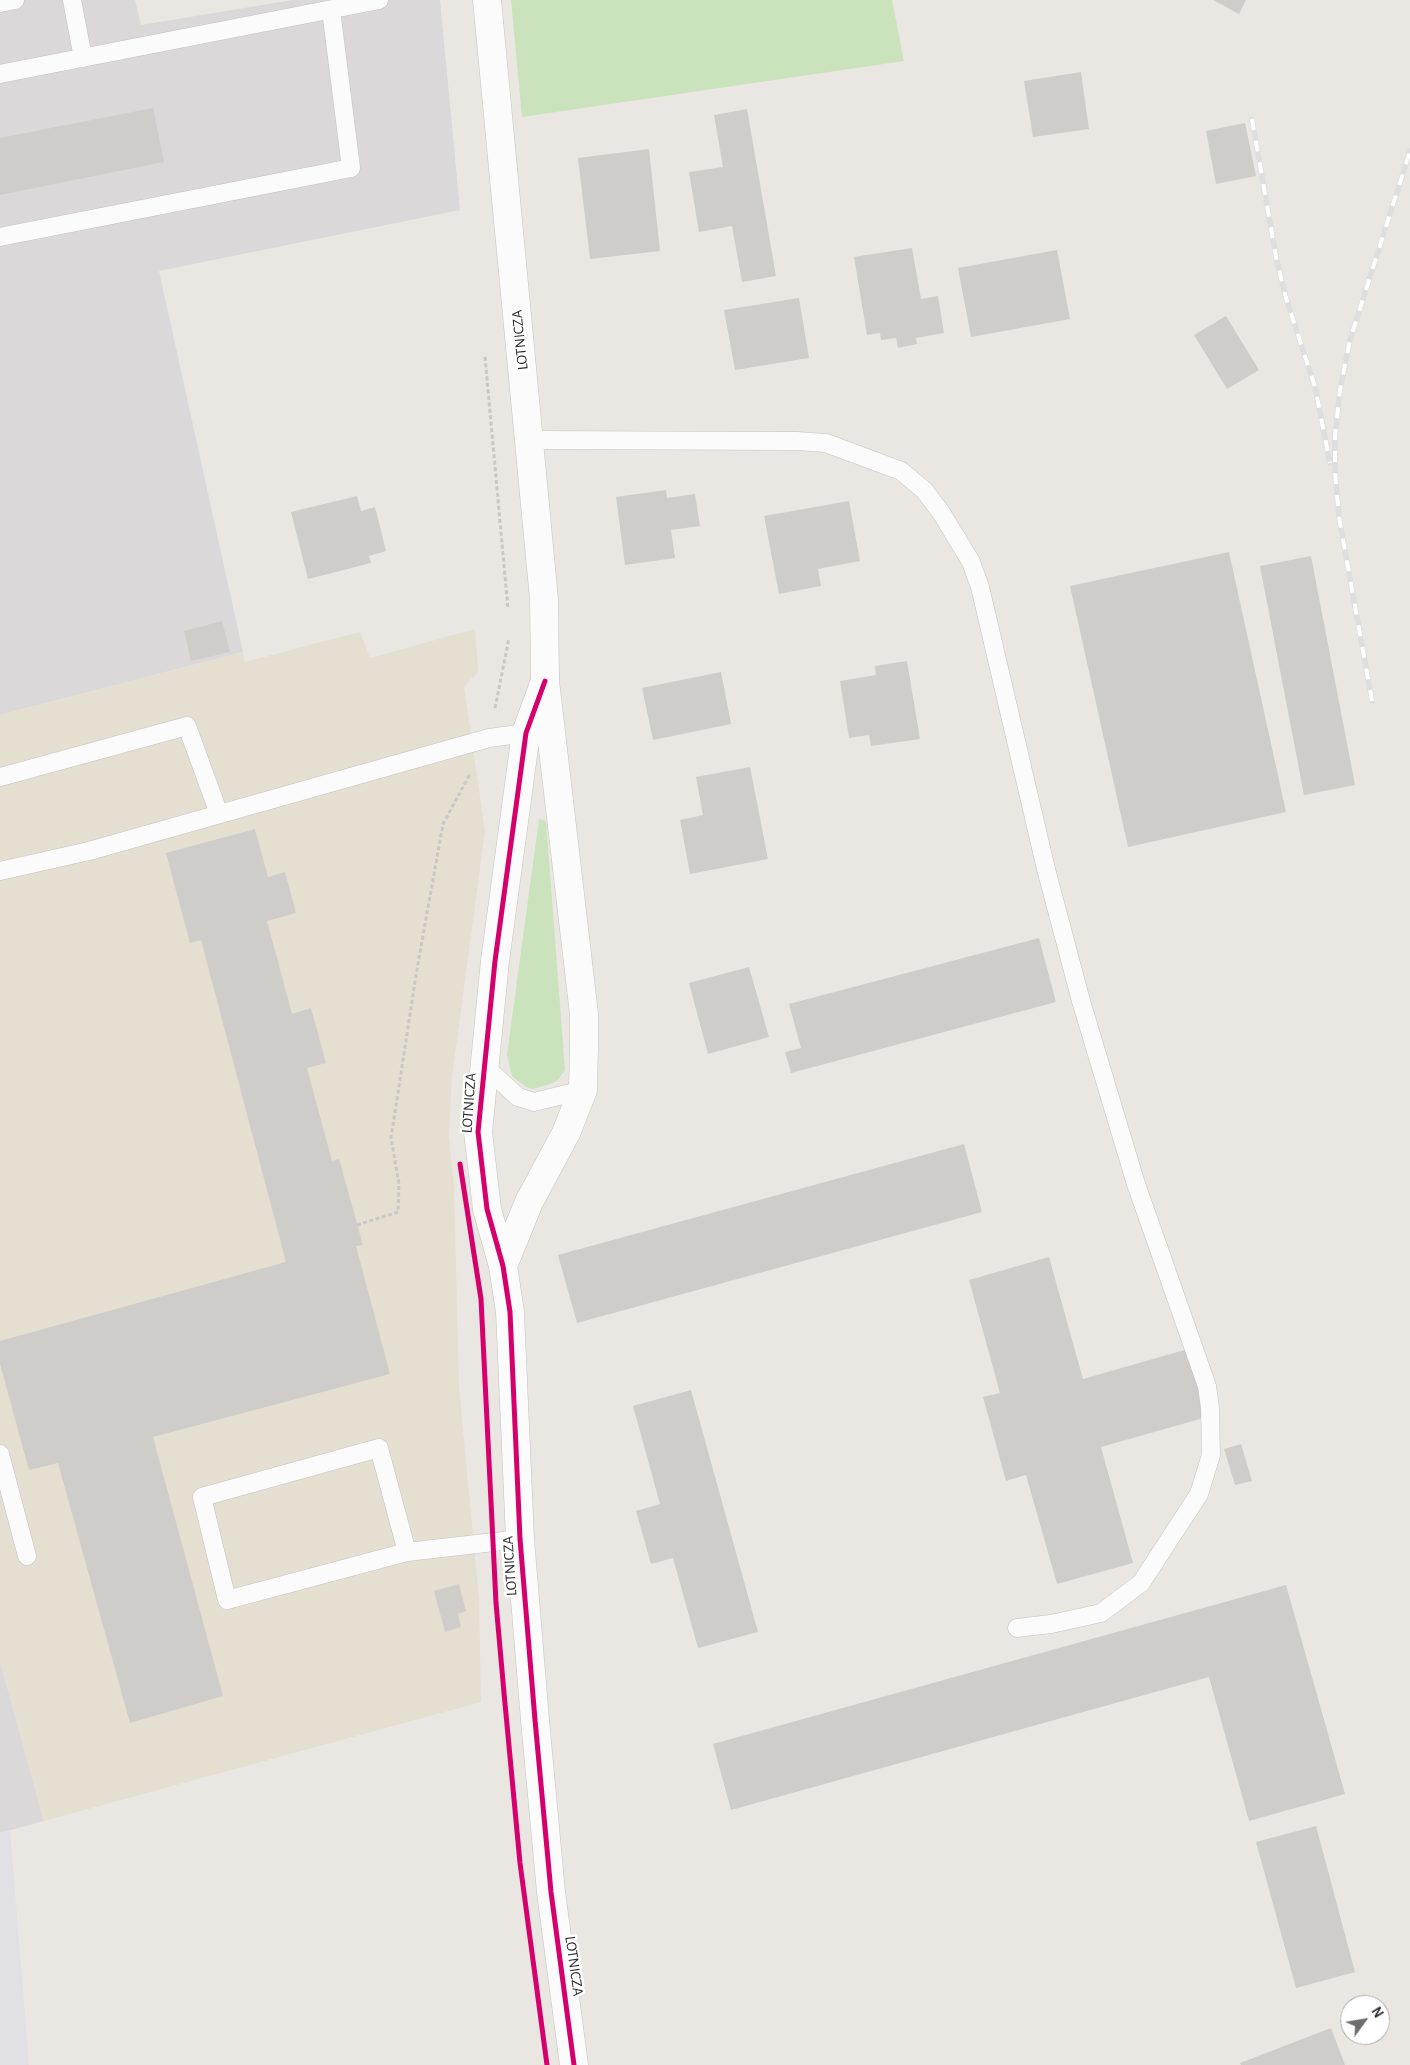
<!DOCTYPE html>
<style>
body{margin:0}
#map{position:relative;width:1410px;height:2065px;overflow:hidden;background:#eae7e2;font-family:"Alegreya Sans",sans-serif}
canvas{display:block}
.north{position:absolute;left:1340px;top:1995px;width:50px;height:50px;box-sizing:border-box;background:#fff;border:1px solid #ababab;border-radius:50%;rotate:58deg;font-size:14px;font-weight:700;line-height:20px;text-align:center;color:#2c2c2c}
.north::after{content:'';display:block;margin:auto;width:18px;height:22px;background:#6e6d6c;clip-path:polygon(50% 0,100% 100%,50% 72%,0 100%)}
</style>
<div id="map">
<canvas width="1410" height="2065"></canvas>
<div class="north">N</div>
</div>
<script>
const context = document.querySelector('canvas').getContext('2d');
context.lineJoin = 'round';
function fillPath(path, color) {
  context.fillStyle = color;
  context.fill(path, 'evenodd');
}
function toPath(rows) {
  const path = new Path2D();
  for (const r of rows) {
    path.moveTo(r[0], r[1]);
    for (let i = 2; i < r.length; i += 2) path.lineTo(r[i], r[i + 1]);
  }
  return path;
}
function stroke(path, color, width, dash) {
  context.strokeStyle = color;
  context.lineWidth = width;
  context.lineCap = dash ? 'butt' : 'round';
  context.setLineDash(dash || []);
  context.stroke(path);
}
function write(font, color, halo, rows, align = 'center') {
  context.font = font + ' "Alegreya Sans",sans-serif';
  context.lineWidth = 5;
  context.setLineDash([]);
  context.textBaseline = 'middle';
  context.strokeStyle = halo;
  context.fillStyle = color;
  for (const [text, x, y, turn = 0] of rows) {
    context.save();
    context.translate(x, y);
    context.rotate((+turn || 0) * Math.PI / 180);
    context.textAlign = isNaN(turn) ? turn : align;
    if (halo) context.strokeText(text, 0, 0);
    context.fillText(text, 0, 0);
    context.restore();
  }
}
fillPath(toPath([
 [0,0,135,0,141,25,293,0,440,0,460,210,159,271,243,652,0,715],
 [0,1661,44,1821,0,1833]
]), '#dad8d9');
fillPath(toPath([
 [475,629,478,672,464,686,485,831,452,1077,449,1136,454,1189,459,1387,479,1599,481,1702,44,1821,0,1661,0,715,243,652,245,662,360,632,370,658]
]), '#e4dfd1');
fillPath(toPath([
 [10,1830,29,2065,0,2065,0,1833]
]), '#e1e0e4');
fillPath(toPath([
 [511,0,892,0,904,61,522,117],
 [539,819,546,821,565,1070,558,1080,550,1084,533,1089,526,1087,512,1076,507,1055]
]), '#cae3bd');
fillPath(toPath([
 [1213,0,1246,0,1239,14],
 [1081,72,1089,129,1033,137,1024,81],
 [153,108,164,162,0,195,0,138],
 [747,109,776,276,742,282,732,226,699,232,689,172,723,167,714,115],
 [1245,123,1256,176,1216,184,1206,131],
 [649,149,660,251,590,259,578,158],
 [912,248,921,299,938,296,944,333,916,338,917,344,898,348,896,338,881,340,880,333,867,335,854,257],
 [1057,250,1070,319,971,337,958,268],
 [799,298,809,358,735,370,724,310],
 [1226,316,1259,370,1227,389,1194,335],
 [666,490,667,498,695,494,700,526,671,530,675,558,625,565,616,497],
 [357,496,361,511,375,507,386,551,369,556,371,563,308,579,291,512],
 [849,501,860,561,818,569,821,586,779,594,764,516],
 [1229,552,1286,812,1128,847,1070,586],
 [1311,556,1355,785,1304,795,1260,566],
 [222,621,230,652,191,661,184,631],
 [907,661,920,739,871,746,869,735,849,738,840,681,876,675,875,666],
 [721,672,731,724,653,740,642,688],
 [750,767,768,859,690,874,680,820,703,815,696,777],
 [255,829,268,877,285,872,296,913,267,921,292,1014,311,1008,326,1063,307,1068,332,1161,339,1159,363,1245,356,1246,390,1374,153,1437,223,1696,130,1723,58,1463,29,1470,0,1364,0,1341,286,1262,201,940,190,943,166,853],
 [1039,938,1056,1002,791,1073,785,1052,801,1048,789,1004],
 [749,967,769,1037,708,1054,689,983],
 [964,1144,982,1212,577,1323,558,1255],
 [1049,1257,1083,1379,1188,1349,1207,1417,1101,1447,1133,1563,1057,1584,1026,1475,1006,1481,983,1397,1000,1393,969,1280],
 [691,1390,758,1632,698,1648,673,1558,651,1564,636,1511,660,1504,633,1406],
 [1241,1444,1252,1481,1235,1485,1224,1449],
 [459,1584,466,1611,458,1614,461,1627,445,1632,434,1591],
 [1286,1585,1345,1794,1249,1821,1209,1677,731,1810,713,1744],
 [1316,1826,1355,1972,1296,1988,1256,1842],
 [1331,2028,1345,2065,1241,2065,1240,2063]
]), '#cfcdc9');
const lane = toPath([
 [72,0,83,58],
 [0,3,15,0],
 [0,74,379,0],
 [0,237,351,168,331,10],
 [530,440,797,441,826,443,901,471,924,490,942,514,971,562,980,587,1046,869,1081,1001,1136,1184,1207,1386,1210,1408,1211,1455,1199,1494,1141,1583,1101,1613,1051,1624,1017,1628],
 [0,777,187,726,219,814],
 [0,871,89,851,489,738,526,733],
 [484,1066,518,1097,534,1102,583,1090],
 [0,1454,27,1556],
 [407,1552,379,1448,202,1497,227,1600,407,1552,520,1539]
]);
const secondary = toPath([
 [487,0,544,599,545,681,584,1014,584,1046,583,1090,566,1133,529,1202,503,1266],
 [545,681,526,733,495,961,478,1132,487,1209,503,1266,510,1312,520,1539,535,1720,551,1892,574,2065]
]);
stroke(lane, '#c3c3c2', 19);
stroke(secondary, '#c3c3c2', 29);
stroke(toPath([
 [485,357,508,609],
 [495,708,509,638],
 [357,1225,398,1212,399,1184,391,1138,417,969,443,824,470,774]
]), '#c8c8c7', 3, [4, 2.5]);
stroke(lane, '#fcfbfb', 18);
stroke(secondary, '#fcfbfb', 28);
const rail = toPath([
 [1252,119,1276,257,1286,298,1315,387,1330,463],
 [1372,701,1339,517,1335,472,1335,436,1340,390,1350,340,1410,151]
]);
stroke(rail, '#dededf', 5.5);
stroke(rail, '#fff', 4, [11]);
stroke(toPath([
 [545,681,526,733,495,961,478,1132,487,1209,503,1266,510,1312,520,1539,535,1720,551,1892,574,2065],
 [460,1164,481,1299,496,1603,504,1693,520,1863,547,2065]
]), '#d6006c', 5);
write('15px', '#2c2c2c', '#fff', [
 ["LOTNICZA",520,340,-96],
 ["LOTNICZA",469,1103,-86],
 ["LOTNICZA",510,1566,-94],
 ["LOTNICZA",574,1966,82]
]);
</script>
